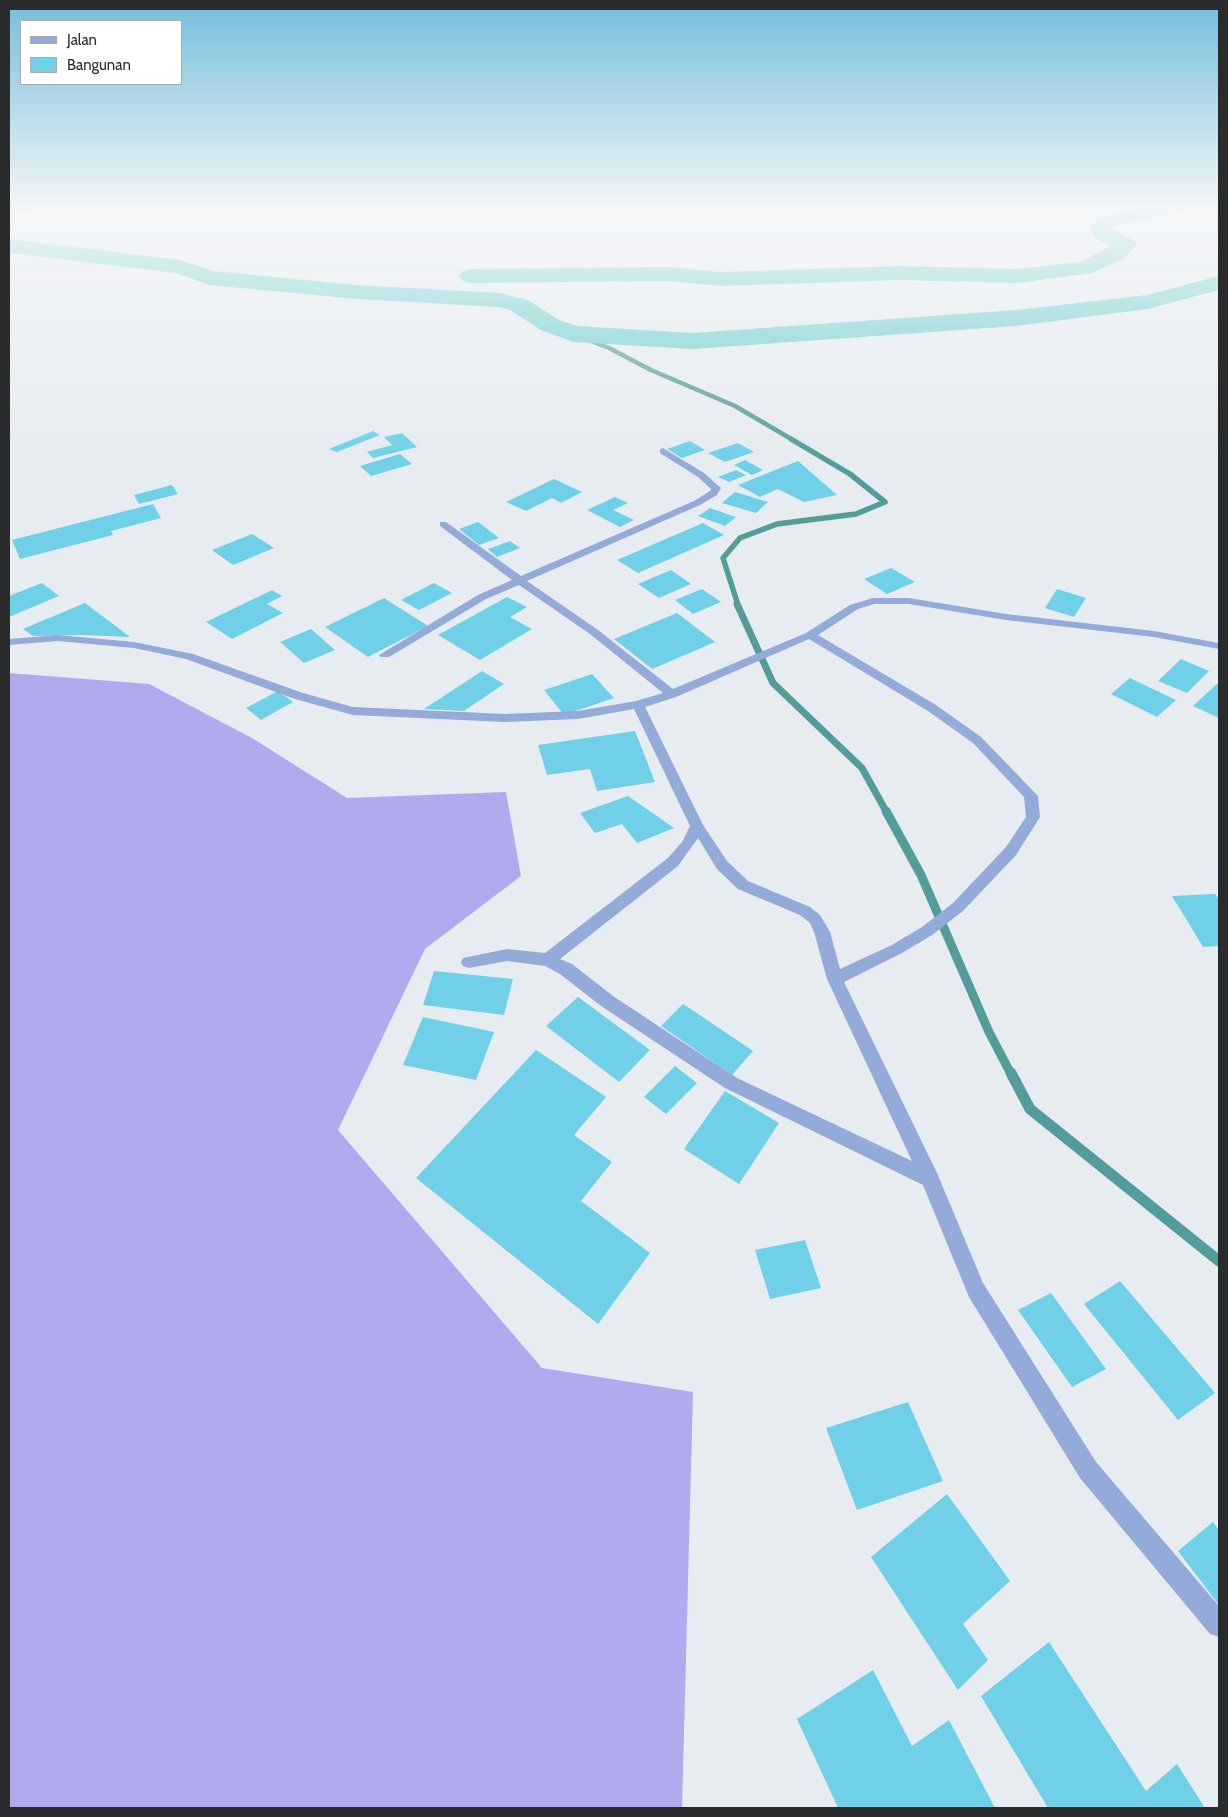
<!DOCTYPE html>
<style>
body{margin:0}
#map{position:relative;width:1228px;height:1817px;overflow:hidden;background:#e7ecf0;font-family:Cabin,sans-serif}
canvas{display:block}
.frame{position:absolute;inset:0;border:10px solid #292b2d;pointer-events:none}
.legend{position:absolute;left:20px;top:20px;width:162px;height:65px;box-sizing:border-box;background:#fff;border:1px solid #a9aaab;margin:0;padding:6px 9px;list-style:none;font-size:15px;color:#292b2d}
.legend li{display:flex;align-items:center;gap:10px;height:25px}
.legend b{width:25px;border:1px solid #a9aaab}
</style>
<div id="map">
<canvas width="1228" height="1817"></canvas>
<div class="frame"></div>
<ul class="legend">
<li><b style="height:6px;background:#94aad8"></b>Jalan</li>
<li><b style="height:14px;background:#6fd0e7"></b>Bangunan</li>
</ul>
</div>
<script>
const context = document.querySelector('canvas').getContext('2d');
context.lineJoin = 'round';
function fillPath(path, color) {
  context.fillStyle = color;
  context.fill(path, 'evenodd');
}
function toPath(rows) {
  const path = new Path2D();
  for (const r of rows) {
    path.moveTo(r[0], r[1]);
    for (let i = 2; i < r.length; i += 2) path.lineTo(r[i], r[i + 1]);
  }
  return path;
}
function stroke(path, color, width, dash) {
  context.strokeStyle = color;
  context.lineWidth = width;
  context.lineCap = dash ? 'butt' : 'round';
  context.setLineDash(dash || []);
  context.stroke(path);
}
fillPath(toPath([
 [9,673,149,684,252,738,347,798,506,792,521,876,425,949,338,1130,542,1368,693,1392,682,1808,9,1808]
]), '#b2aaef');
stroke(toPath([
 [573,334,609,348,651,370,735,406,793,440]
]), '#539c99', 4.5);
stroke(toPath([
 [738,605,723,558,740,538,777,524,856,514,885,502,850,474,791,439]
]), '#539c99', 5.5);
stroke(toPath([
 [737,604,773,683,862,768,887,813]
]), '#539c99', 7);
stroke(toPath([
 [886,811,921,875,989,1032,1011,1074]
]), '#539c99', 9);
stroke(toPath([
 [1011,1073,1030,1109,1219,1261]
]), '#539c99', 11);
fillPath(toPath([
 [1153,205,1194,205,1191,209,1113,226,1112,229,1134,240,1137,245,1124,258,1093,273,1017,283,901,280,721,286,669,281,471,283,463,281,459,276,463,271,471,269,669,267,721,272,901,266,1017,269,1080,262,1111,246,1095,238,1092,233,1090,227,1099,217,1153,205],
 [9,239,180,260,213,271,357,285,500,293,528,300,559,320,577,326,693,333,1016,310,1147,295,1219,276,1219,290,1148,309,1016,326,693,349,573,342,541,330,510,310,499,307,357,299,209,285,176,273,9,253,9,239]
]), '#65ccc7');
fillPath(toPath([
 [21,205,56,205,57,206,21,212,9,207],
 [373,431,380,435,337,452,329,449],
 [402,433,417,447,373,458,367,452,392,445,384,437],
 [690,441,705,450,682,458,667,449],
 [738,443,754,452,725,462,708,453],
 [400,454,412,464,371,476,360,466],
 [745,460,763,470,752,475,734,465],
 [798,461,837,495,804,502,778,489,760,497,738,485],
 [736,470,746,475,729,482,718,477],
 [554,479,582,492,561,503,552,498,526,511,506,502],
 [172,485,178,494,139,504,134,495],
 [735,492,768,502,756,513,722,503],
 [615,497,628,503,613,510,634,520,620,527,587,510],
 [153,504,161,518,111,531,113,535,20,559,12,540],
 [710,508,736,517,725,526,698,516],
 [478,522,499,538,479,545,459,529],
 [703,523,724,535,638,573,617,560],
 [252,534,274,548,233,565,212,550],
 [510,541,520,548,497,557,488,549],
 [891,568,915,582,887,594,864,579],
 [671,570,691,584,659,598,638,584],
 [42,583,59,596,9,617,9,596],
 [434,583,452,593,419,610,401,600],
 [702,589,721,602,693,614,675,600],
 [1057,589,1086,598,1074,617,1045,608],
 [272,590,282,596,267,604,283,613,232,639,206,622],
 [507,597,527,607,510,617,532,629,480,660,438,635],
 [384,598,428,626,368,657,325,627],
 [85,603,130,637,82,635,33,636,23,629],
 [677,613,715,642,652,669,614,639],
 [311,629,335,650,304,663,280,642],
 [1181,659,1209,671,1187,693,1158,681],
 [482,671,504,684,464,711,424,709],
 [592,674,614,698,564,715,544,690],
 [1130,678,1176,700,1157,717,1111,694],
 [1219,682,1219,718,1193,706],
 [278,691,293,702,261,720,246,708],
 [635,731,655,782,597,791,590,769,547,775,538,745],
 [628,796,674,828,637,843,622,824,595,833,580,813],
 [1215,894,1219,900,1219,946,1203,947,1172,896],
 [434,971,513,979,504,1015,423,1005],
 [578,997,650,1050,619,1082,546,1026],
 [683,1004,753,1051,732,1075,661,1026],
 [423,1017,494,1032,476,1080,403,1065],
 [536,1050,606,1097,574,1135,612,1162,581,1201,650,1253,598,1324,416,1178],
 [675,1066,697,1083,666,1114,644,1097],
 [725,1091,779,1123,739,1184,684,1149],
 [805,1240,821,1288,770,1299,755,1250],
 [1120,1281,1215,1393,1178,1420,1084,1304],
 [1051,1293,1106,1369,1072,1387,1018,1310],
 [908,1402,943,1481,857,1510,826,1428],
 [947,1494,1010,1581,963,1624,988,1660,958,1690,871,1557],
 [1213,1522,1219,1530,1219,1605,1178,1551],
 [1049,1642,1146,1791,1177,1764,1205,1808,1048,1808,981,1696],
 [873,1670,912,1746,949,1720,995,1808,838,1808,797,1719]
]), '#6fd0e7');
fillPath(toPath([
 [663,448,704,473,721,488,717,495,700,505,527,581,598,630,673,689,806,633,850,605,873,598,909,598,1006,614,1154,631,1219,643,1219,649,1154,637,1006,620,909,604,874,604,858,609,818,635,936,705,981,737,1038,796,1040,817,1016,855,963,911,932,935,902,953,844,982,937,1173,983,1283,1096,1462,1219,1606,1219,1637,1210,1634,1080,1478,969,1297,923,1185,725,1088,601,1006,560,974,545,966,507,961,469,968,463,966,461,962,463,958,507,949,545,953,668,858,682,842,690,826,634,709,578,719,505,722,353,715,295,699,186,659,134,648,58,641,9,645,9,639,58,635,134,642,193,654,303,693,353,707,505,714,578,711,636,701,663,693,590,634,519,585,486,599,389,657,381,657,379,655,478,595,512,580,440,526,440,522,446,522,521,576,694,501,710,491,711,489,698,477,660,453,660,449,663,448],
 [809,639,928,711,973,743,1024,797,1026,817,1006,847,953,903,922,927,892,945,840,969,830,932,820,915,810,907,748,881,727,861,703,825,645,707,676,697,809,639],
 [698,838,717,869,738,889,800,915,810,923,814,932,827,979,912,1161,737,1078,613,996,572,964,560,959,678,866,698,838]
]), '#94aad8');
const sky = context.createLinearGradient(0, 0, 0, 460);
sky.addColorStop(0, '#73bedb');
sky.addColorStop(0.45, '#f4f6f8');
sky.addColorStop(1, '#f4f6f800');
context.fillStyle = sky;
context.fillRect(0, 0, 1228, 460);
</script>
